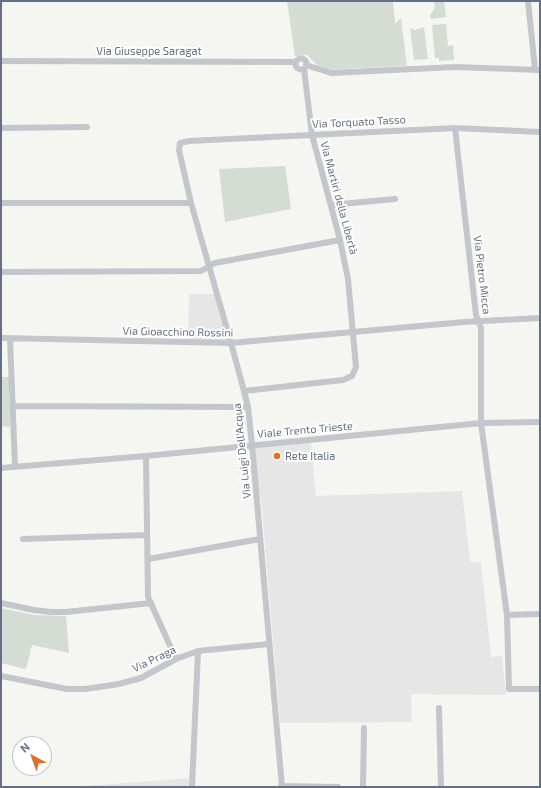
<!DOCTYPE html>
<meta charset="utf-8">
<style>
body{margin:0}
#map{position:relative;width:541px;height:788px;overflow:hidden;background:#f5f5f2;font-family:"Exo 2",sans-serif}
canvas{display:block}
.frame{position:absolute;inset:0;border:2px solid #657082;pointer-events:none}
.north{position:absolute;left:12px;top:736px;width:40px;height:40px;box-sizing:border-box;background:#fff;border:1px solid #c1c6cd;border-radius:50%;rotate:319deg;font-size:11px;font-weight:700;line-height:16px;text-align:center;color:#657082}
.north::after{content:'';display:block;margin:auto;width:14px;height:18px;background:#dd712b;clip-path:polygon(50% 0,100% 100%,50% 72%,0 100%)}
</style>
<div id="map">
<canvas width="541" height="788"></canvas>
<div class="frame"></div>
<div class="north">N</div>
</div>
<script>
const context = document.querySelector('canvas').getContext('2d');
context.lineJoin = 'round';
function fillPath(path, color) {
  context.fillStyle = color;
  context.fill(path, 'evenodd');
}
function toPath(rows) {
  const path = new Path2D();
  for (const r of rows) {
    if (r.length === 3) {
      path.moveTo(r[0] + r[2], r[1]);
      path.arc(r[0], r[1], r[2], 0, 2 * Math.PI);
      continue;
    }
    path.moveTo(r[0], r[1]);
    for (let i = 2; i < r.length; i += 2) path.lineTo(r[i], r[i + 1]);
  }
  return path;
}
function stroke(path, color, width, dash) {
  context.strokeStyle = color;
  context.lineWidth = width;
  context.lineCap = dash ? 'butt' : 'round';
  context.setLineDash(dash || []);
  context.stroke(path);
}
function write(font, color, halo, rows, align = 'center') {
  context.font = font + ' "Exo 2",sans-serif';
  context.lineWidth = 4;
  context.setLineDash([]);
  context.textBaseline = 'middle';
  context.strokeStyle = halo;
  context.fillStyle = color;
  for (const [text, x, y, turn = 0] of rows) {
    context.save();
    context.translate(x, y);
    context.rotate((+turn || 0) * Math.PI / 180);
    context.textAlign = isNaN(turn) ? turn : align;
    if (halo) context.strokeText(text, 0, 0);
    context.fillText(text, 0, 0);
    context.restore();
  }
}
fillPath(toPath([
 [189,294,216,294,231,343,188,341],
 [311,442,316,496,462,491,470,562,481,562,491,657,502,656,506,695,411,694,412,722,280,723,261,498,259,498,254,446],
 [191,778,191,787,72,787]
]), '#e5e6e5');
fillPath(toPath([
 [287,1,393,1,395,24,401,18,407,66,322,70,307,55,295,56],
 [434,1,444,1,446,17,431,19,430,15,435,8],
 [446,24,448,46,453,45,454,60,439,61,439,58,435,58,432,25],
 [424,27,428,59,414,60,410,28,415,30],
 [285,166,291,209,225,222,219,169],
 [1,377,9,377,10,427,1,426],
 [1,608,34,615,66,616,69,653,32,645,26,669,1,663]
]), '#d5dcd3');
stroke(toPath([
 [528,1,535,69],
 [301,64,5.5],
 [1,61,296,62],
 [306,65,331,73,455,67,540,70],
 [1,128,87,127],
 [455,128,476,315,481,328,481,423,507,615,509,689,540,689],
 [1,203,191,203],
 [331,205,395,199],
 [1,272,201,271,215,263,340,240],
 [1,338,231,343,464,322,540,318],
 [10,338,15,467],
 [244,391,343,380,352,376,356,367,348,279,340,240,312,135,304,69],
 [13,406,248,407],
 [146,456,148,597,176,659],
 [1,468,146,456,481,423,540,422],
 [23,539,147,535],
 [148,559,260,539],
 [1,603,34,610,51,612,66,612,151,603],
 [507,615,540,614],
 [1,676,67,689,85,689,119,684,141,678,176,659,198,651,269,644],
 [439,708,441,787],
 [281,786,338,787],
 [192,787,198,651],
 [282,787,252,445,248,407,244,391,231,343,191,203,179,150,180,143,189,141,455,128,540,132],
 [363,787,364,728]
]), '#c3c6ca', 6);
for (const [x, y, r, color] of [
 [277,456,4,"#dd712b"]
]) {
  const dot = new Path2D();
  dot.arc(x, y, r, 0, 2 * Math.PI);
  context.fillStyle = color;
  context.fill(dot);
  stroke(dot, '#fff', 1.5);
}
write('11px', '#657082', '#fff', [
 ["Via Giuseppe Saragat",149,51],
 ["Via Torquato Tasso",359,122,-3],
 ["Via Martiri della Libertà",339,198,75],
 ["Via Pietro Micca",482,275,83],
 ["Via Gioacchino Rossini",178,332,1],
 ["Viale Trento Trieste",305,430,-5],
 ["Via Luigi Dell'Acqua",242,451,-96],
 ["Via Praga",154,659,-26]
]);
write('11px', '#657082', '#fff', [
 ["Rete Italia",285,456]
], 'left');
</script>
